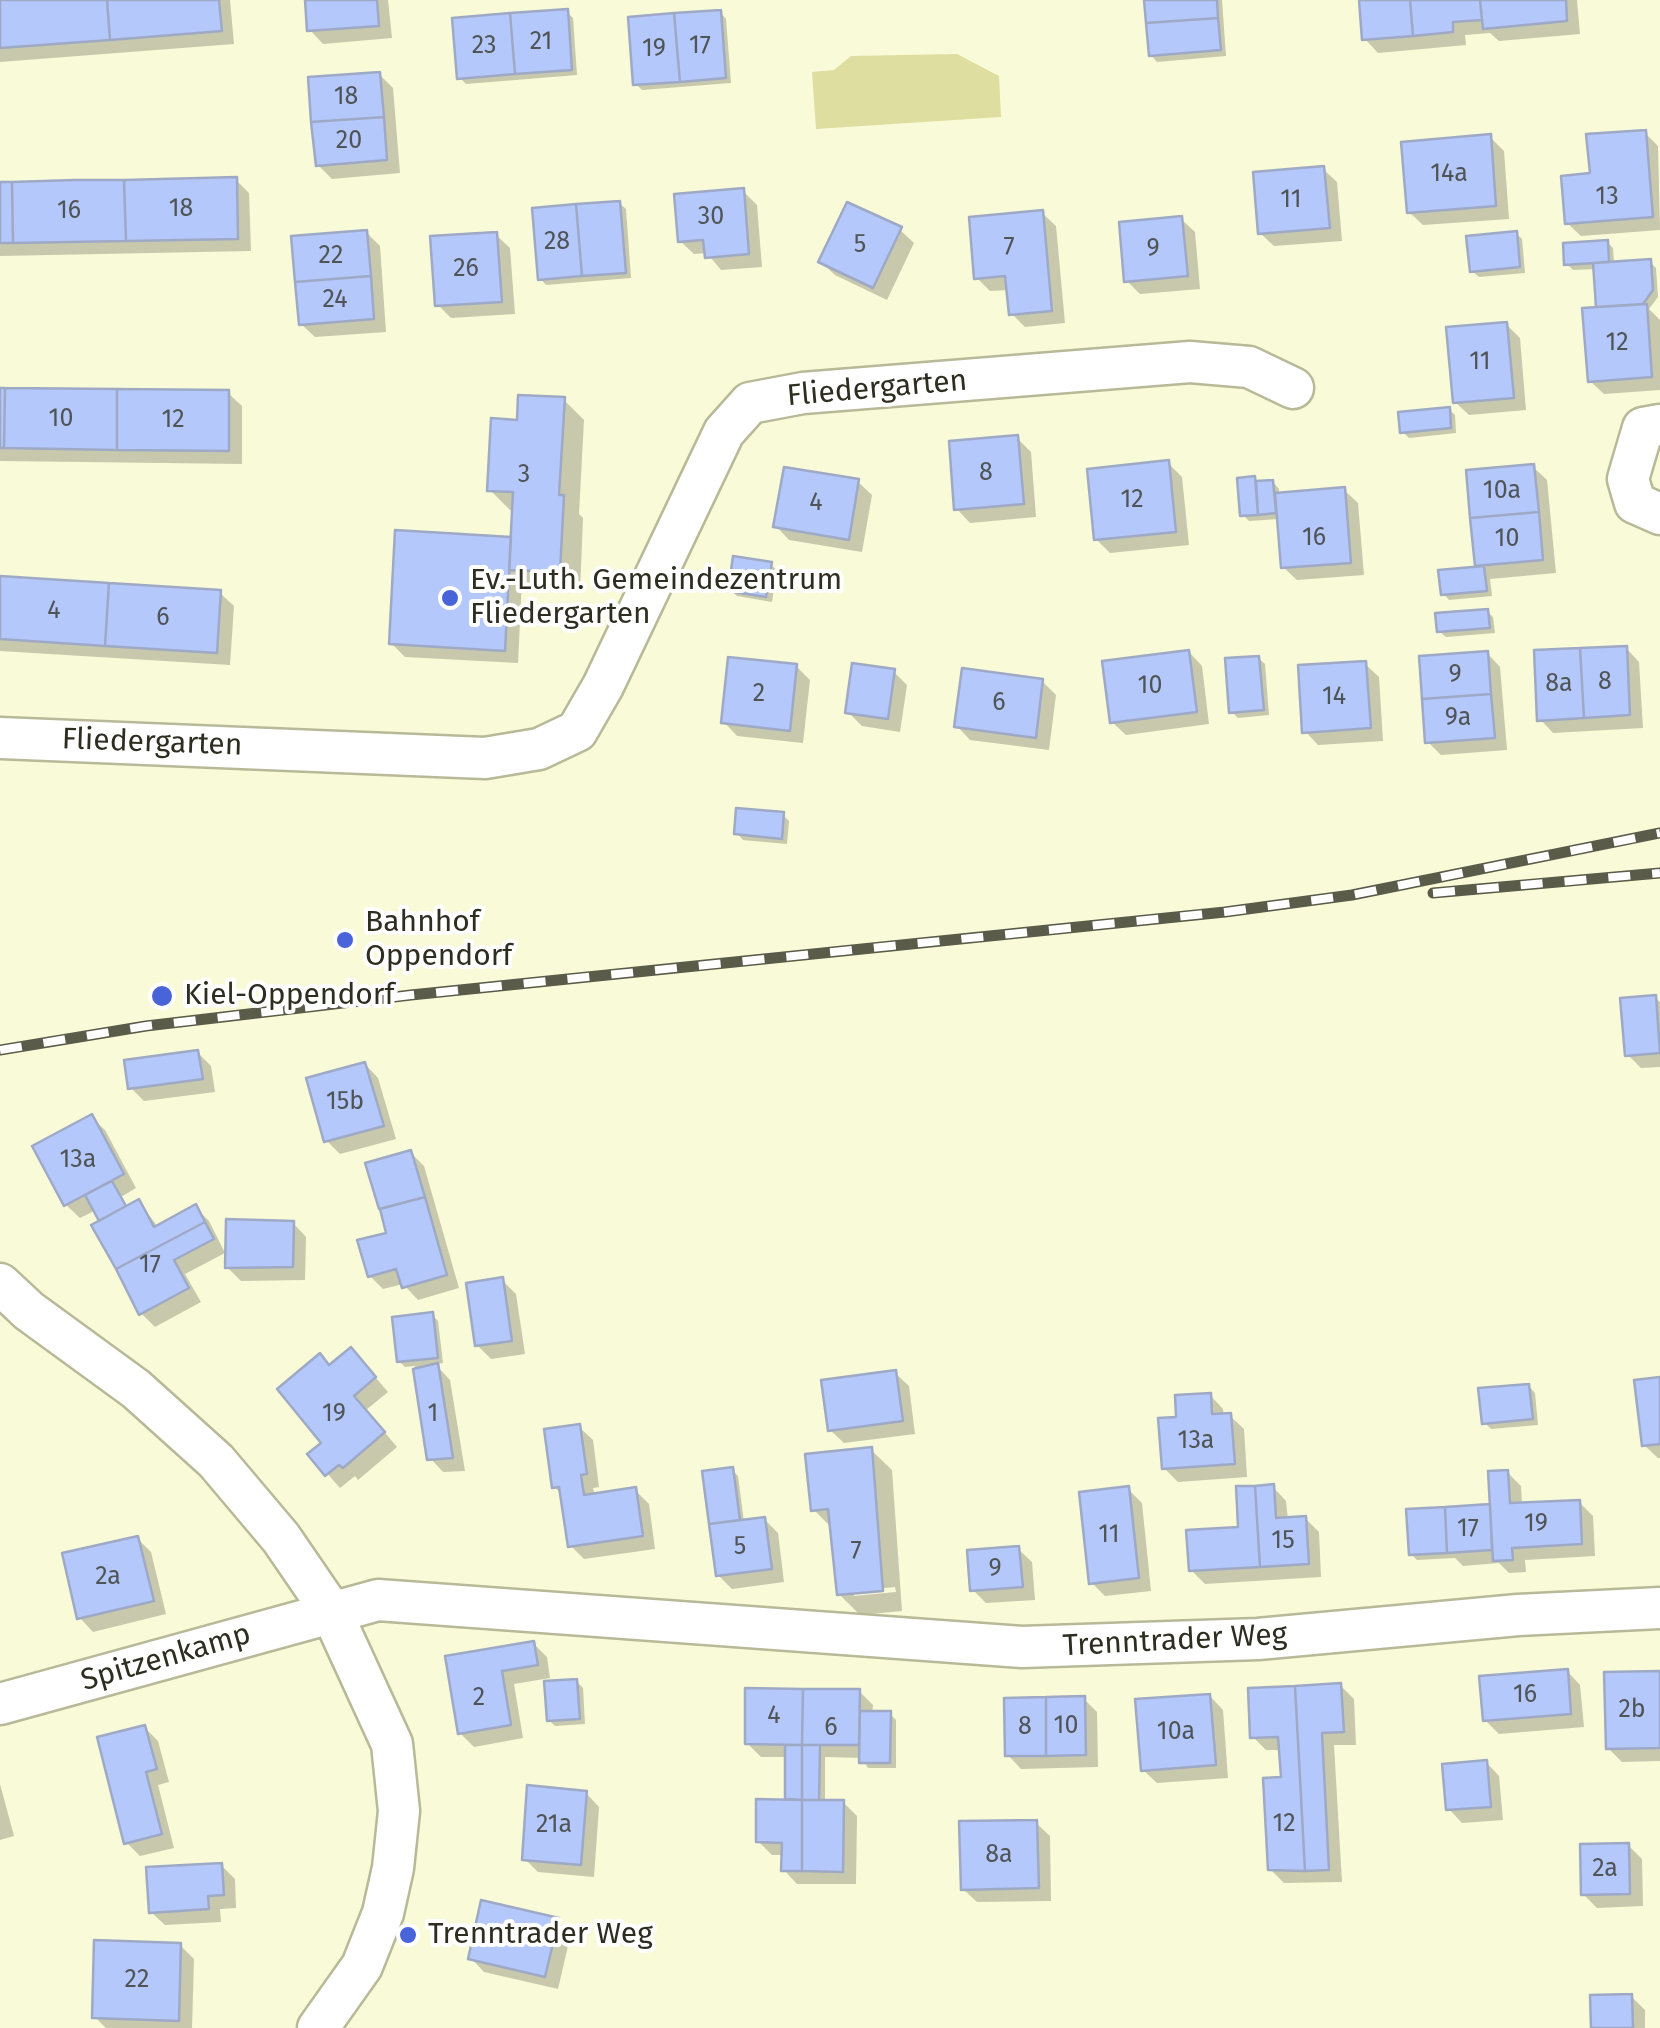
<!DOCTYPE html>
<style>
body{margin:0}
canvas{display:block;background:#f9fad7}
</style>
<canvas width="1660" height="2028"></canvas>
<script>
const context = document.querySelector('canvas').getContext('2d');
context.lineJoin = 'round';
function fillPath(path, color) {
  context.fillStyle = color;
  context.fill(path, 'evenodd');
}
function toPath(rows) {
  const path = new Path2D();
  for (const r of rows) {
    path.moveTo(r[0], r[1]);
    for (let i = 2; i < r.length; i += 2) path.lineTo(r[i], r[i + 1]);
  }
  return path;
}
function stroke(path, color, width, dash) {
  context.strokeStyle = color;
  context.lineWidth = width;
  context.lineCap = dash ? 'butt' : 'round';
  context.setLineDash(dash || []);
  context.stroke(path);
}
function write(font, color, halo, rows, align = 'center') {
  context.font = font + ' "Fira Sans",sans-serif';
  context.lineWidth = 8;
  context.setLineDash([]);
  context.textBaseline = 'middle';
  context.strokeStyle = halo;
  context.fillStyle = color;
  for (const [text, x, y, turn = 0] of rows) {
    context.save();
    context.translate(x, y);
    context.rotate((+turn || 0) * Math.PI / 180);
    context.textAlign = isNaN(turn) ? turn : align;
    if (halo) context.strokeText(text, 0, 0);
    context.fillText(text, 0, 0);
    context.restore();
  }
}
fillPath(toPath([
 [957,54,999,76,1001,117,816,129,812,72,834,70,851,56]
]), '#dedea1');
fillPath(toPath([
 [0,0,230,0,234,44,0,62],
 [308,0,388,0,392,38,323,44,310,30],
 [1147,0,1222,0,1226,56,1157,62,1151,55],
 [1362,0,1577,0,1580,34,1499,41,1490,33,1465,35,1466,45,1378,53,1365,39],
 [567,12,573,18,577,75,466,84,460,78],
 [720,12,726,19,731,83,642,90,636,84],
 [379,74,393,88,400,173,332,179,318,165],
 [1645,133,1658,146,1660,230,1581,236,1567,223,1592,176],
 [1490,137,1504,151,1509,219,1423,225,1409,212],
 [1323,169,1337,182,1342,241,1274,246,1260,233],
 [236,180,249,193,251,251,0,256,0,184],
 [743,191,757,205,762,267,721,270,707,253,694,254,680,241],
 [619,203,626,209,631,278,546,285,540,278],
 [1042,213,1056,226,1065,323,1025,327,1011,313,1009,290,990,291,977,278],
 [1181,219,1195,232,1200,289,1140,294,1127,281],
 [900,230,914,243,887,300,835,275,821,262],
 [366,232,380,246,386,332,315,337,301,324],
 [1516,233,1522,239,1525,273,1479,277,1472,271],
 [496,235,510,248,515,314,451,318,438,305],
 [1607,242,1613,248,1614,264,1650,262,1656,268,1658,297,1649,309,1660,320,1660,390,1604,394,1590,381,1602,310,1598,306,1596,269,1573,270,1567,264],
 [1506,324,1520,338,1526,410,1469,415,1455,402],
 [0,390,228,393,242,406,242,464,0,461],
 [564,400,584,420,579,514,583,518,580,592,532,590,522,579,518,663,405,657,391,643,513,539,515,511,510,510,490,490,519,423],
 [1449,409,1455,415,1456,433,1409,438,1402,431],
 [1017,438,1031,452,1036,517,970,523,957,509],
 [1168,463,1182,477,1189,545,1110,553,1096,539],
 [1533,467,1547,480,1556,573,1490,579,1492,596,1449,600,1443,593,1481,569,1477,565],
 [1255,479,1259,483,1273,482,1279,489,1279,495,1344,490,1358,503,1364,575,1297,580,1283,567,1279,519,1249,521,1243,515],
 [858,482,872,495,862,552,789,540,776,526],
 [770,564,777,570,772,602,737,596,731,590],
 [0,579,220,593,234,606,230,665,0,651],
 [1487,611,1493,617,1495,633,1446,637,1439,631],
 [1626,648,1639,662,1643,728,1553,733,1540,719],
 [1189,652,1202,666,1209,724,1126,735,1112,722],
 [1487,653,1500,667,1507,750,1441,755,1428,742],
 [1258,658,1265,664,1269,715,1238,718,1232,712],
 [1365,664,1379,677,1383,741,1318,745,1305,731],
 [796,666,810,680,803,743,737,736,724,722],
 [894,672,907,685,900,732,862,726,848,712],
 [1042,681,1056,695,1049,750,970,740,957,726],
 [783,815,789,821,787,844,743,840,737,833],
 [1655,998,1660,1002,1660,1067,1641,1068,1628,1055],
 [197,1052,211,1066,215,1092,144,1101,131,1088],
 [365,1064,378,1078,396,1139,340,1154,327,1141],
 [91,1117,105,1130,136,1188,121,1197,127,1208,139,1202,158,1227,195,1207,209,1221,225,1253,185,1274,201,1302,155,1327,141,1313,96,1210,80,1218,66,1205,35,1147],
 [410,1152,424,1166,459,1288,418,1300,403,1284,383,1289,370,1276,389,1234,368,1164],
 [293,1223,306,1237,305,1280,241,1281,227,1267],
 [502,1280,516,1294,525,1354,491,1359,477,1345],
 [432,1315,438,1321,443,1363,435,1364,450,1380,465,1471,443,1472,430,1458,415,1366,405,1367,399,1361],
 [364,1364,388,1392,366,1410,397,1447,358,1480,355,1476,340,1488,311,1455,325,1443,331,1367],
 [895,1373,909,1386,915,1434,844,1443,830,1430],
 [1660,1380,1660,1458,1658,1458,1644,1445],
 [1529,1386,1535,1393,1538,1425,1491,1429,1485,1423],
 [1210,1395,1223,1409,1224,1416,1230,1416,1244,1429,1247,1477,1178,1482,1164,1468],
 [579,1427,593,1440,599,1487,593,1488,595,1496,635,1490,649,1504,655,1549,584,1559,570,1545,563,1495,554,1487],
 [871,1450,892,1470,902,1611,860,1615,839,1594,833,1529,814,1510],
 [895,1587,896,1592,854,1596,854,1591],
 [732,1470,738,1476,744,1522,764,1519,778,1533,784,1582,732,1589,718,1575,705,1474],
 [1507,1472,1521,1486,1522,1505,1579,1502,1593,1516,1595,1556,1525,1560,1526,1572,1509,1573,1499,1563,1463,1566,1455,1558,1417,1560,1411,1554,1492,1507],
 [1273,1487,1286,1501,1288,1520,1305,1518,1319,1532,1321,1577,1205,1584,1191,1570,1241,1530],
 [1128,1489,1142,1503,1151,1591,1105,1596,1092,1583],
 [137,1538,151,1552,166,1614,93,1632,80,1618],
 [1018,1549,1032,1562,1035,1600,986,1603,973,1590],
 [533,1643,547,1657,550,1678,514,1684,523,1738,474,1747,460,1733,448,1658],
 [1567,1671,1580,1685,1584,1727,1499,1734,1485,1720],
 [1660,1673,1660,1761,1622,1762,1608,1748],
 [576,1681,583,1688,585,1724,555,1726,549,1720],
 [1340,1685,1354,1699,1356,1745,1334,1745,1342,1882,1284,1883,1270,1869,1283,1780,1281,1750,1266,1750,1253,1737],
 [859,1691,873,1705,872,1714,890,1714,896,1720,896,1768,868,1768,862,1758,825,1757,825,1802,843,1802,857,1816,856,1884,797,1884,784,1870,784,1855,772,1855,758,1841,787,1802,788,1757,761,1757,747,1743],
 [1210,1696,1223,1710,1228,1778,1157,1783,1143,1770],
 [1084,1699,1097,1712,1098,1767,1021,1769,1008,1755],
 [144,1727,158,1741,169,1782,158,1785,174,1848,140,1856,126,1842],
 [1486,1762,1499,1776,1503,1820,1462,1823,1449,1809],
 [0,1784,14,1836,0,1840],
 [586,1793,599,1807,594,1877,538,1872,525,1859],
 [1036,1823,1050,1836,1051,1901,977,1902,963,1889],
 [1628,1845,1642,1859,1643,1906,1597,1908,1583,1894],
 [221,1865,235,1879,236,1908,220,1909,221,1922,165,1925,151,1912],
 [557,1920,571,1933,558,1989,484,1972,471,1958],
 [180,1945,194,1959,192,2028,106,2028,95,2017],
 [1631,1996,1645,2010,1645,2028,1593,2028]
]), '#0003');
const building = toPath([
 [0,0,107,0,110,40,0,48,0,0],
 [107,0,219,0,222,31,110,40,107,0],
 [305,0,377,0,379,26,307,31,305,0],
 [1144,0,1217,0,1218,18,1146,23,1144,0],
 [1359,0,1410,0,1413,36,1362,40,1359,0],
 [1410,0,1480,0,1482,20,1453,22,1453,32,1413,36,1410,0],
 [1480,0,1566,0,1567,21,1483,29,1480,0],
 [568,9,572,70,515,74,510,13,568,9],
 [721,10,726,78,680,82,674,13,721,10],
 [510,13,515,74,457,79,452,18,510,13],
 [674,13,680,82,633,85,628,17,674,13],
 [1218,18,1221,50,1149,56,1146,23,1218,18],
 [380,72,384,117,311,122,308,77,380,72],
 [384,117,387,160,316,166,311,122,384,117],
 [1646,130,1653,217,1565,224,1561,176,1590,173,1586,134,1646,130],
 [1491,134,1496,206,1407,213,1401,142,1491,134],
 [1324,166,1330,228,1258,234,1253,172,1324,166],
 [237,177,238,239,126,241,124,180,237,177],
 [74,180,124,180,126,241,13,243,12,182,74,180],
 [0,182,12,182,13,243,0,243,0,182],
 [744,188,749,254,705,258,703,240,678,242,674,194,744,188],
 [620,201,626,273,582,276,576,204,620,201],
 [847,202,902,227,873,288,818,262,847,202],
 [576,204,582,276,538,280,532,208,576,204],
 [1043,210,1052,311,1009,315,1005,276,974,279,969,217,1043,210],
 [1182,216,1188,276,1124,282,1119,222,1182,216],
 [367,230,371,276,295,282,291,236,367,230],
 [1517,231,1520,267,1470,272,1466,236,1517,231],
 [497,232,502,302,435,306,430,236,497,232],
 [1608,240,1609,262,1564,265,1563,243,1608,240],
 [1651,259,1653,290,1643,304,1596,307,1593,263,1651,259],
 [371,276,374,319,299,325,295,282,371,276],
 [1647,304,1652,377,1588,382,1582,308,1647,304],
 [1507,322,1514,398,1453,403,1446,327,1507,322],
 [0,388,5,388,4,448,0,448,0,388],
 [5,388,117,389,117,450,4,448,5,388],
 [117,389,229,390,229,451,117,450,117,389],
 [518,395,565,397,559,495,564,495,560,572,509,570,513,492,487,491,491,418,517,420,518,395],
 [1450,407,1451,428,1400,433,1398,412,1450,407],
 [1018,435,1024,504,954,510,949,441,1018,435],
 [1169,460,1176,532,1094,540,1087,469,1169,460],
 [1534,464,1539,512,1470,518,1466,470,1534,464],
 [784,467,859,479,849,540,773,527,784,467],
 [1255,476,1258,515,1240,516,1237,478,1255,476],
 [1273,480,1276,513,1258,515,1256,481,1273,480],
 [1345,487,1351,563,1281,568,1275,493,1345,487],
 [1539,512,1543,560,1475,566,1470,518,1539,512],
 [395,530,511,537,505,651,389,644,395,530],
 [733,556,772,562,766,597,728,591,733,556],
 [1484,566,1487,591,1441,595,1438,570,1484,566],
 [0,576,109,583,105,646,0,639,0,576],
 [109,583,221,590,217,653,105,646,109,583],
 [1488,609,1490,628,1437,632,1435,613,1488,609],
 [1627,646,1630,715,1584,718,1580,648,1627,646],
 [1580,648,1584,718,1537,721,1534,650,1580,648],
 [1189,650,1197,712,1110,723,1102,661,1189,650],
 [1488,651,1491,694,1422,699,1419,656,1488,651],
 [1259,656,1264,710,1229,713,1225,658,1259,656],
 [728,657,797,664,790,731,721,723,728,657],
 [1366,661,1371,728,1302,733,1298,665,1366,661],
 [852,663,895,669,888,719,845,713,852,663],
 [962,668,1043,679,1036,738,954,727,962,668],
 [1491,694,1495,738,1425,743,1422,699,1491,694],
 [736,808,784,812,782,839,734,834,736,808],
 [1656,995,1660,1053,1625,1056,1620,998,1656,995],
 [198,1050,203,1079,128,1089,124,1060,198,1050],
 [365,1062,384,1126,324,1142,306,1078,365,1062],
 [92,1114,124,1174,64,1206,32,1146,92,1114],
 [411,1150,425,1197,379,1209,365,1163,411,1150],
 [112,1181,126,1206,99,1221,85,1195,112,1181],
 [425,1197,447,1275,402,1288,396,1269,368,1277,357,1240,386,1233,380,1209,425,1197],
 [139,1199,154,1227,196,1204,205,1222,116,1269,91,1225,139,1199],
 [226,1219,294,1221,293,1267,225,1268,226,1219],
 [205,1222,214,1239,174,1260,189,1288,139,1315,116,1269,205,1222],
 [503,1277,512,1341,475,1346,466,1283,503,1277],
 [433,1312,438,1358,397,1362,392,1317,433,1312],
 [351,1347,376,1377,354,1396,385,1432,343,1468,339,1465,325,1476,307,1454,321,1443,277,1389,320,1353,329,1365,351,1347],
 [438,1363,453,1458,427,1460,413,1369,438,1363],
 [896,1370,903,1421,828,1431,821,1380,896,1370],
 [1660,1377,1660,1444,1642,1446,1634,1380,1660,1377],
 [1529,1384,1533,1419,1482,1424,1478,1388,1529,1384],
 [1211,1393,1212,1414,1231,1413,1235,1464,1162,1469,1158,1418,1176,1417,1175,1395,1211,1393],
 [580,1424,587,1474,581,1475,584,1495,636,1487,643,1536,568,1547,559,1487,552,1488,544,1429,580,1424],
 [872,1447,883,1591,837,1595,828,1509,811,1511,805,1454,872,1447],
 [733,1467,740,1520,709,1524,702,1471,733,1467],
 [1508,1470,1510,1503,1580,1500,1582,1544,1512,1548,1513,1560,1493,1561,1488,1471,1508,1470],
 [1274,1484,1276,1518,1306,1516,1309,1564,1260,1567,1255,1486,1274,1484],
 [1129,1486,1139,1578,1089,1584,1079,1492,1129,1486],
 [1236,1486,1255,1486,1260,1567,1189,1571,1186,1530,1238,1527,1236,1486],
 [1490,1504,1492,1550,1447,1553,1445,1507,1490,1504],
 [1445,1507,1447,1553,1409,1555,1406,1509,1445,1507],
 [765,1517,772,1569,716,1576,709,1524,765,1517],
 [138,1536,154,1601,77,1619,62,1553,138,1536],
 [1019,1546,1023,1587,970,1591,967,1550,1019,1546],
 [534,1641,538,1665,502,1671,511,1725,458,1734,445,1656,534,1641],
 [1568,1669,1571,1714,1483,1721,1479,1676,1568,1669],
 [1660,1671,1660,1748,1606,1749,1604,1672,1660,1671],
 [577,1679,580,1719,547,1721,544,1681,577,1679],
 [1341,1683,1344,1732,1322,1733,1329,1870,1305,1871,1295,1686,1341,1683],
 [1295,1686,1305,1871,1268,1870,1263,1778,1281,1777,1278,1737,1250,1738,1248,1688,1295,1686],
 [745,1688,803,1689,802,1745,745,1744,745,1688],
 [803,1689,860,1689,859,1745,802,1745,803,1689],
 [1210,1694,1216,1765,1141,1771,1135,1699,1210,1694],
 [1085,1696,1086,1755,1046,1756,1046,1697,1085,1696],
 [1046,1697,1046,1756,1005,1756,1004,1698,1046,1697],
 [860,1711,891,1711,890,1763,859,1763,860,1711],
 [145,1725,157,1769,146,1772,162,1834,124,1844,97,1737,145,1725],
 [785,1745,802,1745,802,1800,785,1799,785,1745],
 [802,1745,820,1745,819,1800,802,1800,802,1745],
 [1487,1760,1491,1807,1446,1810,1442,1764,1487,1760],
 [527,1785,587,1791,581,1865,522,1860,527,1785],
 [756,1799,802,1800,802,1871,781,1871,782,1843,756,1842,756,1799],
 [802,1800,844,1800,843,1872,802,1871,802,1800],
 [1037,1820,1039,1888,961,1890,959,1821,1037,1820],
 [1629,1843,1630,1894,1581,1895,1580,1844,1629,1843],
 [222,1863,224,1895,208,1896,209,1909,149,1913,146,1867,222,1863],
 [481,1900,559,1918,545,1977,468,1959,481,1900],
 [94,1940,181,1943,179,2021,92,2018,94,1940],
 [1632,1994,1633,2028,1591,2028,1590,1995,1632,1994]
]);
fillPath(building, '#b5c8fb');
stroke(building, '#9ea9c6', 2.5);
const minor = toPath([
 [1660,425,1643,428,1628,479,1635,503,1660,514],
 [0,738,485,758,539,749,577,731,603,686,724,432,750,403,803,393,1190,362,1249,367,1293,388],
 [0,1284,29,1311,136,1389,216,1461,281,1538,331,1611,392,1744,399,1811,393,1868,383,1913,362,1966,318,2028],
 [0,1704,378,1600,1022,1647,1258,1639,1518,1615,1660,1608]
]);
stroke(minor, '#b8b998', 45);
stroke(minor, '#fff', 40);
const rail = toPath([
 [1433,893,1660,873],
 [0,1050,146,1026,411,995,1225,912,1352,895,1660,833]
]);
stroke(rail, '#5a5b49', 11);
stroke(rail, '#fff', 8, [22]);
for (const [x, y, r, color] of [
 [450,598,10,"#4864d8"],
 [345,940,10,"#4864d8"],
 [162,996,12,"#4864d8"],
 [408,1935,10,"#4864d8"]
]) {
  const dot = new Path2D();
  dot.arc(x, y, r, 0, 2 * Math.PI);
  context.fillStyle = color;
  context.fill(dot);
  stroke(dot, '#fff', 4);
}
write('25px', '#4f5457', null, [
 ["21",541,42],
 ["23",484,46],
 ["17",700,46],
 ["19",654,49],
 ["18",346,97],
 ["20",349,141],
 ["14a",1449,174],
 ["13",1607,197],
 ["11",1291,200],
 ["18",181,209],
 ["16",69,211],
 ["30",711,217],
 ["28",557,242],
 ["5",860,245],
 ["7",1009,247],
 ["9",1153,249],
 ["22",331,256],
 ["26",466,269],
 ["24",335,300],
 ["12",1617,343],
 ["11",1480,362],
 ["10",61,419],
 ["12",173,420],
 ["8",986,473],
 ["3",524,475],
 ["10a",1502,491],
 ["12",1132,500],
 ["4",816,503],
 ["16",1314,538],
 ["10",1507,539],
 ["4",54,611],
 ["6",163,618],
 ["9",1455,675],
 ["8",1605,682],
 ["8a",1559,684],
 ["10",1150,686],
 ["2",759,694],
 ["14",1334,697],
 ["6",999,703],
 ["9a",1458,718],
 ["15b",345,1102],
 ["13a",78,1160],
 ["17",150,1265],
 ["19",334,1414],
 ["1",433,1414],
 ["13a",1196,1441],
 ["19",1536,1524],
 ["17",1468,1529],
 ["11",1109,1535],
 ["15",1283,1541],
 ["5",740,1547],
 ["7",856,1551],
 ["9",995,1569],
 ["2a",108,1577],
 ["16",1525,1695],
 ["2",479,1698],
 ["2b",1632,1710],
 ["4",774,1716],
 ["10",1066,1726],
 ["8",1025,1727],
 ["6",831,1728],
 ["10a",1176,1732],
 ["12",1284,1824],
 ["21a",554,1825],
 ["8a",999,1855],
 ["2a",1605,1869],
 ["22",137,1980]
]);
write('30px', '#2d2d20', '#fff', [
 ["Fliedergarten",877,389,-5],
 ["Fliedergarten",152,743,2],
 ["Trenntrader Weg",1175,1641,-3],
 ["Spitzenkamp",166,1658,-16]
]);
write('30px', '#2d2d20', '#fff', [
 ["Ev.-Luth. Gemeindezentrum",470,581],
 ["Fliedergarten",470,615],
 ["Bahnhof",365,923],
 ["Oppendorf",365,957],
 ["Kiel-Oppendorf",184,996],
 ["Trenntrader Weg",428,1935]
], 'left');
</script>
